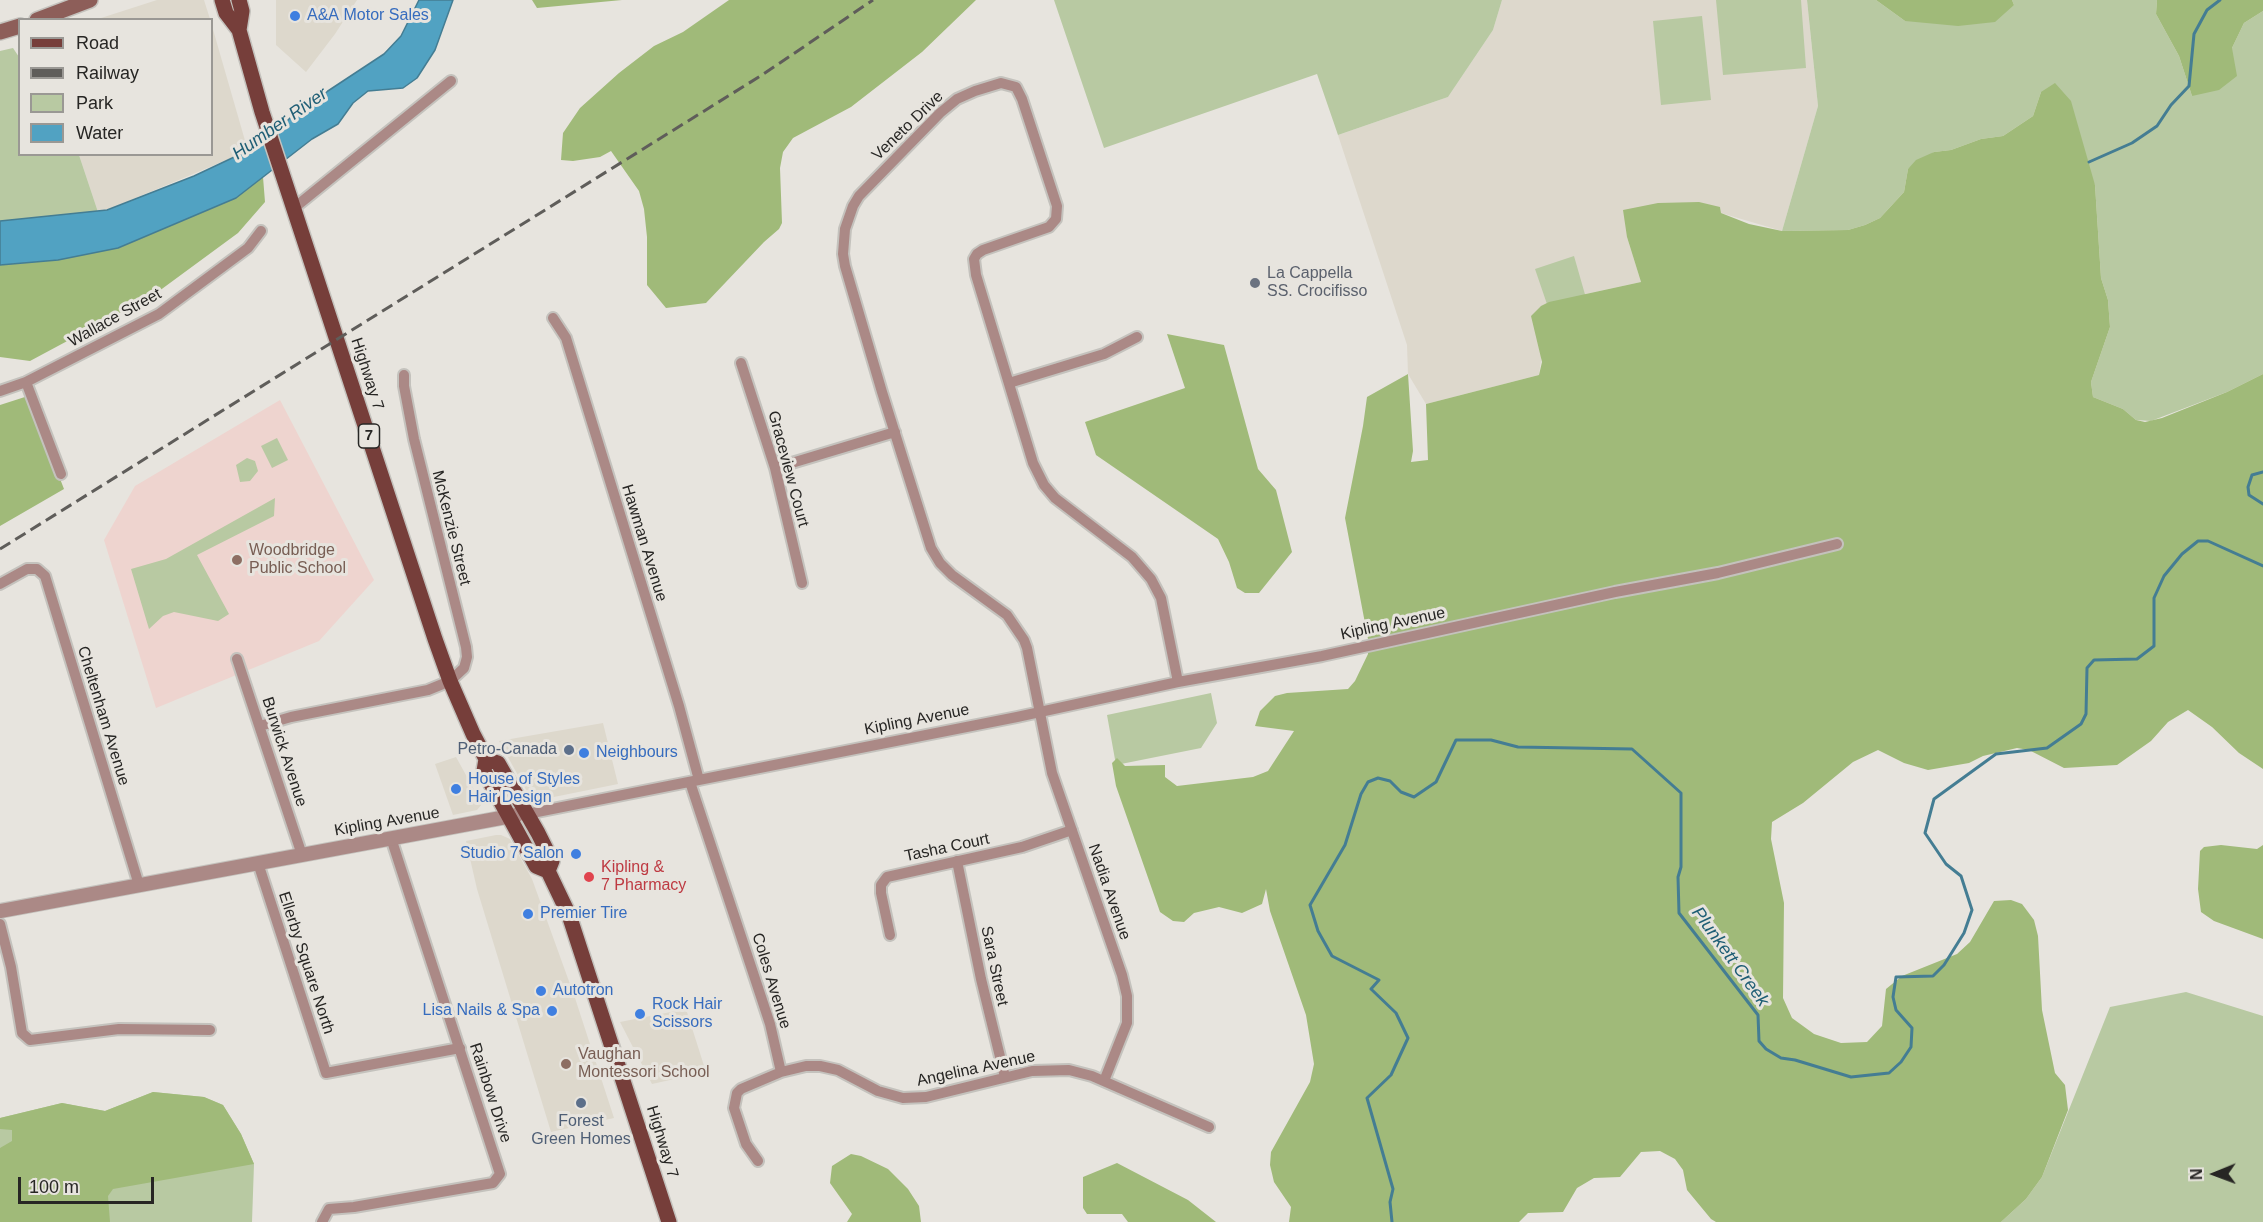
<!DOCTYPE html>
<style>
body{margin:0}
#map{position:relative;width:2263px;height:1222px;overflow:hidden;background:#e7e4de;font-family:Helvetica,sans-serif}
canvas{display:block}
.legend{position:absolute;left:18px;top:18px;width:195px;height:138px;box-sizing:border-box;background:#e7e4de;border:2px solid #9a9894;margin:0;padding:8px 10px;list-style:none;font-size:18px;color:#272624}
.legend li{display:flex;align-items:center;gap:12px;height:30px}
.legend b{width:30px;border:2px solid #9a9894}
.north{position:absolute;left:2185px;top:1144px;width:60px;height:60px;-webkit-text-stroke:4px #e7e4de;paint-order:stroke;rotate:269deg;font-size:16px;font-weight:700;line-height:24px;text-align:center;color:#272624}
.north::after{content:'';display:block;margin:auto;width:21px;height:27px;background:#272624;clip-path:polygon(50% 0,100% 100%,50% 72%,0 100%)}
.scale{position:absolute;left:18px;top:1177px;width:136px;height:27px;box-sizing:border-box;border:3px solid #272624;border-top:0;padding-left:8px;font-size:18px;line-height:21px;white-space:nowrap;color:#272624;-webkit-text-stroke:4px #e7e4de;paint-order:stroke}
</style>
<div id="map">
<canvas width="2263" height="1222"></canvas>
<ul class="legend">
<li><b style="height:8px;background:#763e3a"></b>Road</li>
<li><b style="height:8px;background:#5f5d5a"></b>Railway</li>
<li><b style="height:16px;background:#b8c9a2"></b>Park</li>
<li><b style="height:16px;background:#51a2c2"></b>Water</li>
</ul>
<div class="north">N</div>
<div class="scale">100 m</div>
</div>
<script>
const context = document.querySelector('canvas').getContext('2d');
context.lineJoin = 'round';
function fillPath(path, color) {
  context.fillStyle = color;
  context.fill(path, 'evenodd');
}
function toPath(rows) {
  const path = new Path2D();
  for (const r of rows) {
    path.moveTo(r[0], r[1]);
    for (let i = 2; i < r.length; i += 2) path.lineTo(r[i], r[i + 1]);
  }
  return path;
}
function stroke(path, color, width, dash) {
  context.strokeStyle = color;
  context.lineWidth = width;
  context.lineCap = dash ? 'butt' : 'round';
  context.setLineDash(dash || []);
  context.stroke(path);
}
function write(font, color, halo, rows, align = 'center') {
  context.font = font + ' Helvetica,sans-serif';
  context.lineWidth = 6;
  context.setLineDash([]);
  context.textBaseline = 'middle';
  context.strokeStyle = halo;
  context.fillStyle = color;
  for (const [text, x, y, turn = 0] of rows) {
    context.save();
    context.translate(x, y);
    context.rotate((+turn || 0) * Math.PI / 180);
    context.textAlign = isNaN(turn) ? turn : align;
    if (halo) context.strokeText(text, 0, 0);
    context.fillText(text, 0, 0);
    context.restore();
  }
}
fillPath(toPath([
 [157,0,204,0,210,19,98,19],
 [276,0,357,0,335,34,306,72,276,45],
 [1502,0,1807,0,1818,106,1782,231,1721,213,1720,207,1627,237,1641,282,1549,302,1539,375,1426,404,1408,374,1407,345,1338,135,1448,97,1493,30],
 [212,26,248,151,107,210,98,212,79,155,212,154],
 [603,723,618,784,534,801,530,797,499,741],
 [456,757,482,804,477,810,453,815,435,764],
 [496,835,501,835,510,839,532,879,575,998,614,1118,551,1132,477,889,466,841],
 [686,1009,706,1072,652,1084,620,1022]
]), '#ddd8cc');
fillPath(toPath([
 [280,400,374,580,319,641,156,708,104,540,135,486]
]), '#eed4cf');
fillPath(toPath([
 [1054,0,1502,0,1493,30,1448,97,1338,135,1317,74,1104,148],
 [1716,0,1801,0,1806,68,1723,75],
 [1807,0,1876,0,1905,21,2014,5,2012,0,2157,0,2156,14,2179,56,2192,96,2232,48,2244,23,2263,11,2263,374,2227,392,2151,421,2136,420,2123,409,2093,397,2091,382,2110,327,2108,300,2101,278,2095,185,2041,92,2033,116,2003,136,1981,139,1951,150,1934,152,1908,169,1904,192,1880,218,1865,225,1848,230,1782,231,1818,106],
 [1702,16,1711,100,1661,105,1653,21],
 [13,48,19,57,20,154,79,155,98,212,0,221,0,51],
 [1574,256,1586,298,1549,310,1535,269],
 [277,438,288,460,272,468,261,446],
 [247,458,255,461,258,471,250,481,240,482,236,465],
 [275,498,274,516,197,555,229,614,218,621,174,612,163,616,149,629,131,569,166,559],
 [1211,693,1217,723,1201,748,1116,765,1107,715],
 [2186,992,2263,1016,2263,1222,2001,1222,2026,1199,2042,1177,2110,1007],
 [153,1092,204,1097,223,1105,241,1134,254,1164,252,1222,13,1222,0,1178,0,1118,62,1103,105,1111]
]), '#b8c9a2');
fillPath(toPath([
 [532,0,622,0,537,8],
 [729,0,976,0,922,52,851,107,793,138,783,152,780,168,782,223,779,229,764,242,706,303,666,308,647,285,647,237,644,209,639,191,611,151,600,157,573,161,561,160,563,133,580,108,619,73,654,46,683,32],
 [1876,0,2012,0,2014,5,1995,22,1958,26,1905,21],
 [2157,0,2263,0,2263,11,2244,23,2232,48,2237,76,2219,90,2192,96,2179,56,2156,14],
 [2055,83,2071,101,2095,185,2101,278,2108,300,2110,327,2091,382,2093,397,2123,409,2136,420,2145,422,2162,418,2227,392,2263,374,2263,769,2239,753,2212,727,2188,710,2168,722,2151,741,2117,765,2064,768,2029,750,2017,748,1983,756,1969,763,1928,770,1904,763,1878,750,1853,762,1803,803,1772,822,1771,839,1784,903,1783,998,1792,1018,1814,1034,1841,1043,1867,1042,1882,1026,1886,989,1902,976,1957,954,1970,942,1994,901,2011,900,2022,904,2034,920,2038,936,2042,1010,2055,1073,2065,1085,2068,1110,2042,1177,2026,1199,2001,1222,1716,1222,1711,1219,1687,1190,1683,1170,1675,1159,1660,1151,1641,1152,1620,1177,1594,1178,1577,1188,1563,1212,1528,1213,1519,1222,1289,1222,1291,1207,1274,1182,1270,1165,1271,1152,1310,1082,1314,1064,1306,1015,1270,911,1266,889,1262,904,1242,913,1219,907,1194,913,1184,922,1173,921,1160,912,1116,786,1112,763,1117,758,1125,766,1165,765,1165,777,1177,786,1253,777,1268,771,1294,731,1255,726,1260,711,1275,696,1287,693,1348,689,1355,681,1368,654,1368,639,1345,518,1363,426,1367,397,1408,374,1413,451,1411,462,1428,460,1426,404,1539,375,1542,362,1531,316,1541,306,1549,302,1641,282,1627,237,1623,210,1658,203,1699,202,1720,207,1721,213,1749,224,1782,231,1848,230,1865,225,1880,218,1904,192,1908,169,1916,160,1934,152,1951,150,1981,139,2003,136,2033,116,2041,92],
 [263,177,265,202,238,233,155,294,30,361,0,357,0,265,58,260,118,248,236,198],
 [1167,334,1224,345,1258,469,1276,490,1292,552,1259,593,1245,593,1237,588,1229,562,1218,539,1096,455,1085,422,1185,388],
 [28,396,64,489,0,526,0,405],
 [2221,845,2257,849,2263,845,2263,939,2214,921,2201,912,2198,889,2200,851,2204,847],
 [153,1092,204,1097,223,1105,241,1134,254,1164,113,1189,108,1196,110,1222,0,1222,0,1148,12,1141,12,1130,0,1129,0,1118,62,1103,105,1111],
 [851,1154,861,1156,888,1169,908,1189,919,1206,921,1222,847,1222,852,1214,830,1183,832,1166],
 [1117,1163,1188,1200,1216,1222,1128,1222,1122,1214,1087,1214,1083,1208,1083,1177]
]), '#a0ba79');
const water = toPath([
 [419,0,453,0,435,50,417,78,403,88,368,91,353,103,338,124,312,139,236,198,118,248,58,260,0,265,0,221,107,210,194,176,266,142,296,112,384,54,401,36,419,0]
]);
fillPath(water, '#51a2c2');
stroke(water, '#447d93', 1.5);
stroke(toPath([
 [2089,162,2132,143,2157,126,2171,105,2189,86,2194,34,2207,10,2220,0],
 [2263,472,2252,475,2248,487,2249,495,2263,504],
 [1392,1222,1390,1202,1393,1189,1367,1098,1391,1075,1408,1038,1396,1013,1371,989,1379,980,1332,956,1318,931,1310,905,1345,845,1361,794,1368,782,1378,778,1390,781,1401,792,1414,797,1436,782,1456,740,1491,740,1518,747,1632,749,1681,793,1681,867,1678,877,1679,913,1758,1015,1759,1041,1766,1049,1781,1058,1795,1060,1851,1077,1889,1073,1901,1062,1911,1047,1912,1028,1896,1010,1893,997,1896,977,1933,976,1944,965,1964,933,1972,910,1961,876,1946,864,1925,833,1934,799,1996,754,2047,748,2081,724,2086,714,2087,668,2094,660,2137,659,2154,646,2154,598,2164,576,2182,554,2198,541,2208,541,2263,566]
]), '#447d93', 3);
const minor = toPath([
 [294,208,451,81],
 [553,318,566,338,679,706,699,780],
 [741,363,775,468,802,583],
 [26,382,61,474],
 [1009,383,1104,354,1137,337],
 [0,391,26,382,159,314,248,248,261,231],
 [775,468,895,432],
 [0,584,27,569,37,569,45,576,139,885],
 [237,659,302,855],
 [260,726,291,717,428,690,450,681,464,668,467,657,466,647,414,439,404,386,404,375],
 [690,782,770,1024,781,1072],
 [527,814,1017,717,1178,682,1322,656,1615,592,1718,573,1837,544],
 [957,861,981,979,1005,1077],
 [258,863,326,1073,460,1048],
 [0,924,11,967,22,1033,30,1040,119,1029,210,1030],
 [890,935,881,893,881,885,887,877,1022,847,1072,830],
 [1104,1081,1127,1023,1127,996,1122,975,1052,773,1027,648,1024,640,1007,615,952,575,940,563,931,548,882,392,845,266,843,254,845,229,853,206,859,196,940,113,957,99,975,91,1001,83,1016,87,1022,99,1057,206,1056,219,1049,227,983,250,977,254,974,259,976,275,1033,463,1044,485,1055,498,1132,557,1151,579,1161,598,1178,682],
 [758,1161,746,1144,734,1108,737,1093,741,1089,781,1072,806,1066,820,1066,838,1070,878,1091,903,1098,926,1097,1032,1071,1069,1070,1092,1076,1209,1127],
 [322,1222,329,1209,354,1207,493,1183,500,1174,391,838]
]);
const tertiary = toPath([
 [0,911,517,815]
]);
const secondary = toPath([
 [37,20,90,0],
 [0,32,20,26]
]);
const primary = toPath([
 [222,0,226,13,239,30],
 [239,0,242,11,239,30,262,112,435,639,450,681,473,734,486,759,484,771,536,866,548,871,569,915,669,1222],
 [486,759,498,763,538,833,552,861,548,871]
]);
stroke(minor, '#c4c2bd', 14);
stroke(tertiary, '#c4c2bd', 16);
stroke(secondary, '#c4c2bd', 18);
stroke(primary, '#c4c2bd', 18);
stroke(minor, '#ab8986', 10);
stroke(tertiary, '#ab8986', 14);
stroke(secondary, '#8d5e59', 15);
stroke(primary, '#763e3a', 15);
stroke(toPath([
 [0,549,762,75,873,0]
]), '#5f5d5a', 3, [12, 6]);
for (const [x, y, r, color] of [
 [295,16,6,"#3f7fe0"],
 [1255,283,6,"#6b7280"],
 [237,560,6,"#8d6e63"],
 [569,750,6,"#5c6f8a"],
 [584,753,6,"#3f7fe0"],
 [456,789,6,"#3f7fe0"],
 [576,854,6,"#3f7fe0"],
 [589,877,6,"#e0444e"],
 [528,914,6,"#3f7fe0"],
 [541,991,6,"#3f7fe0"],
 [552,1011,6,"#3f7fe0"],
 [640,1014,6,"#3f7fe0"],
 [566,1064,6,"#8d6e63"],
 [581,1103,6,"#5c6f8a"]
]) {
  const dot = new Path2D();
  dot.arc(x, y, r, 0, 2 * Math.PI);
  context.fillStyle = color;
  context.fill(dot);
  stroke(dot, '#e7e4de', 2);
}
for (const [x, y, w] of [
 [369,436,21]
]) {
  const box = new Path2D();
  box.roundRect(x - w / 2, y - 12, w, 24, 4.5);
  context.fillStyle = '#e7e4de';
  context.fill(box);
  stroke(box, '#272624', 1.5);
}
write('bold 15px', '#272624', null, [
 ["7",369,436]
]);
write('16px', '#366cbe', '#e7e4de', [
 ["A&A Motor Sales",307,16],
 ["Neighbours",596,753],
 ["House of Styles",468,780],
 ["Hair Design",468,798],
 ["Studio 7 Salon",564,854,"right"],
 ["Premier Tire",540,914],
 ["Autotron",553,991],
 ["Rock Hair",652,1005],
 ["Scissors",652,1023],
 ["Lisa Nails & Spa",540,1011,"right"]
], 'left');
write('16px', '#272624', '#e7e4de', [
 ["Veneto Drive",908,126,-44],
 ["Wallace Street",115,318,-29],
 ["Highway 7",367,374,72],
 ["Graceview Court",788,469,75],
 ["McKenzie Street",451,528,76],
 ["Hawman Avenue",644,543,73],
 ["Kipling Avenue",1393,624,-12],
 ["Cheltenham Avenue",103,716,73],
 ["Kipling Avenue",917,720,-11],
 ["Burwick Avenue",284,752,72],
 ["Kipling Avenue",387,822,-10],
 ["Tasha Court",947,848,-12],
 ["Nadia Avenue",1109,892,71],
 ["Ellerby Square North",306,963,72],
 ["Sara Street",994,966,78],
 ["Coles Avenue",771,981,73],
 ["Angelina Avenue",976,1069,-12],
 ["Rainbow Drive",490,1093,72],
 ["Highway 7",662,1142,73]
]);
write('16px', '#5b616d', '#e7e4de', [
 ["La Cappella",1267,274],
 ["SS. Crocifisso",1267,292]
], 'left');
write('16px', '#785e54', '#e7e4de', [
 ["Woodbridge",249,551],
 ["Public School",249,569],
 ["Vaughan",578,1055],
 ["Montessori School",578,1073]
], 'left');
write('16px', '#4e5e75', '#e7e4de', [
 ["Petro-Canada",557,750],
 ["Forest",581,1122,"center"],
 ["Green Homes",581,1140,"center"]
], 'right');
write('16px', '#be3a42', '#e7e4de', [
 ["Kipling &",601,868],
 ["7 Pharmacy",601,886]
], 'left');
write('italic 18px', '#1f5e75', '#e7e4de', [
 ["Humber River",280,124,-35],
 ["Plunkett Creek",1730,957,54]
]);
</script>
